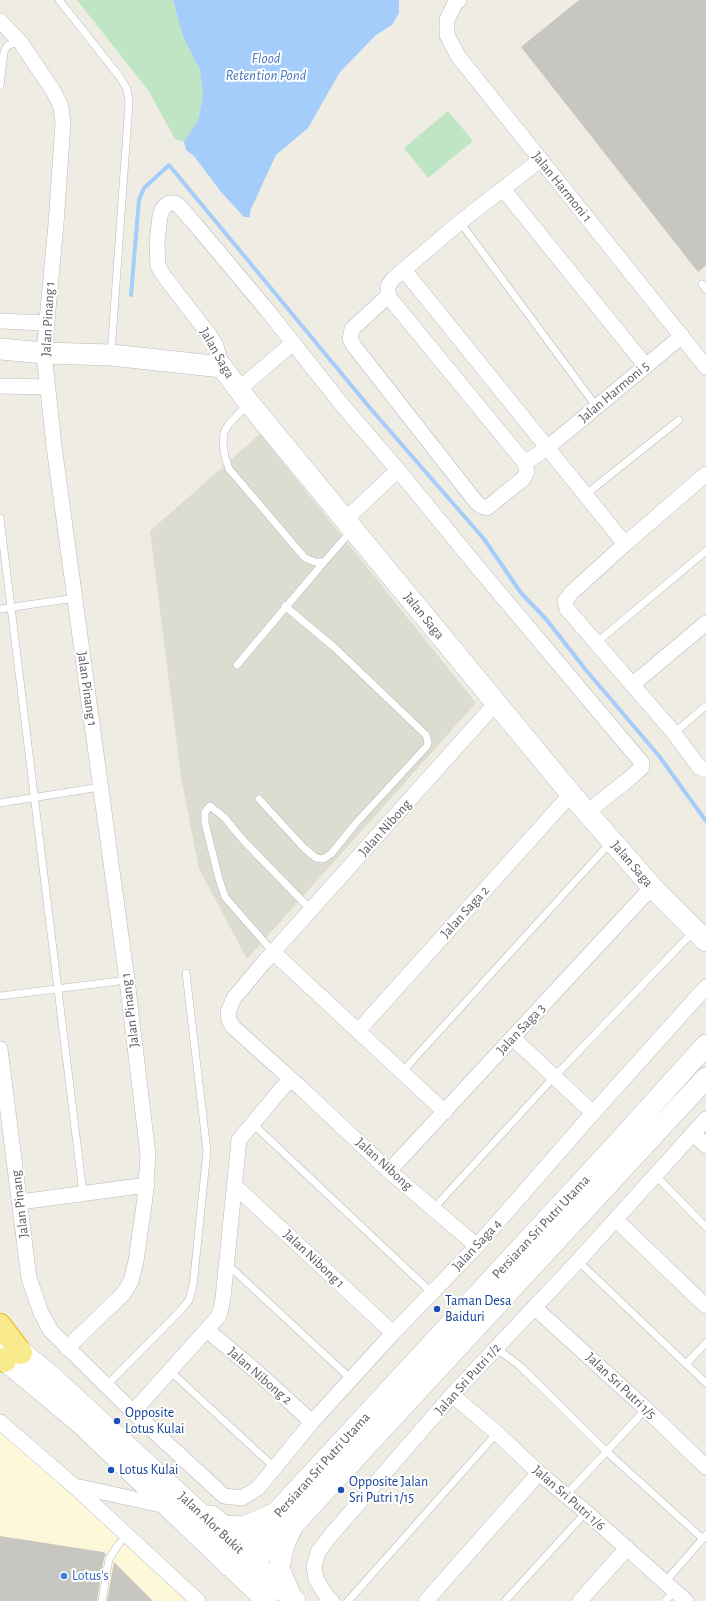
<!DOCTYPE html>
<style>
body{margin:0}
canvas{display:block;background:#eeece3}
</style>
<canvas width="706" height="1601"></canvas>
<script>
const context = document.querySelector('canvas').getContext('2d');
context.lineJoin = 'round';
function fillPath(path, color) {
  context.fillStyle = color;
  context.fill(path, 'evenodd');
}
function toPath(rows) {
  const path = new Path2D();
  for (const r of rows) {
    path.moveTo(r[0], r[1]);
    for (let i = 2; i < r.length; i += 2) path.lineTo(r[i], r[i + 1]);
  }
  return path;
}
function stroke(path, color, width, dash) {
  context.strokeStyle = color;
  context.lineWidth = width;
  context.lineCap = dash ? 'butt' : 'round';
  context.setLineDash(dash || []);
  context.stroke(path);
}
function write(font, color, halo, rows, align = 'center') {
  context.font = font + ' "Alegreya Sans",sans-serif';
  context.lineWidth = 4;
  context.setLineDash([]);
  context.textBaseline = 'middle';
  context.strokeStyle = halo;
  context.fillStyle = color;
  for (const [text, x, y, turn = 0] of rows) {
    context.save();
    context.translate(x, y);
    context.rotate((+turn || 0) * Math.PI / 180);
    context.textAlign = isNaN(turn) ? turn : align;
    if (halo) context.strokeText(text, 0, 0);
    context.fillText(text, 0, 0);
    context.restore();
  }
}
fillPath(toPath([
 [0,1430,132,1550,187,1601,0,1601]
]), '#fdf8d9');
fillPath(toPath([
 [260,434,476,703,247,959,199,869,181,777,150,531]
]), '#dddcd1');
fillPath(toPath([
 [77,0,173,0,183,37,200,70,203,96,198,120,184,142,175,139,148,90],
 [448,111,473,141,428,178,404,148]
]), '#c0e5c4');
fillPath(toPath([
 [173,0,398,0,399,1,399,13,392,25,376,35,340,72,308,128,276,155,250,211,250,217,244,217,221,192,194,156,186,150,184,142,198,120,203,96,200,70,183,37]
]), '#a5cdfc');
stroke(toPath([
 [131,295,139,200,144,188,169,165,370,408,484,539,521,593,546,619,586,670,659,756,706,821]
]), '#a5cdfc', 4);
fillPath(toPath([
 [579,0,706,0,706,265,698,272,521,47],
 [0,1536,103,1552,106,1554,104,1558,97,1601,0,1601],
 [114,1562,153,1601,107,1601]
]), '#c8c6c0');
const lane = toPath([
 [59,0,119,76,127,89,129,103,111,354],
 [0,86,4,52,7,46,14,43,19,43],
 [460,222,596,406],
 [702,284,706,289],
 [247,405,229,424,224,432,223,444,225,457,229,469,236,477,305,558,315,562,324,562,351,531],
 [585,495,679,420],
 [0,518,83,1193],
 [0,609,75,598],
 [596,643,706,551],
 [237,665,324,562],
 [674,733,706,706],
 [259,799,304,848,316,858,323,859,331,854,356,823,427,746,428,743,426,735,335,648,285,606],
 [0,803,100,787],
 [273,952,225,897,219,879,205,823,205,812,210,806,224,817,242,839,311,910],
 [0,996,127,980],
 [402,1072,610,843],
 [253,1124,432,1293],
 [656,1176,706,1227],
 [433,1209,554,1077,693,932],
 [578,1261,706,1383],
 [227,1264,351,1379],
 [496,1348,520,1366,607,1452,703,1539],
 [686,1364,706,1343],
 [170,1371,275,1468],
 [106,1386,181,1310,189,1300,193,1286,207,1151,186,973],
 [566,1495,646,1409],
 [665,1582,706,1535],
 [102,1601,109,1559,118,1545,127,1535],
 [348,1601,497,1433],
 [505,1601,586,1512],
 [665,1601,675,1591]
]);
const street = toPath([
 [459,0,454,5,447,20,447,35,458,56,706,367],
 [0,21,21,43,54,92,61,107,63,123,56,224,44,353,54,446,127,980,148,1155,145,1198,136,1261,131,1281,123,1294,67,1348],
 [540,160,460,222,393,279,388,286,388,296,352,329,350,339,354,346,476,502,481,506,487,508,504,494,523,479,527,472,525,463,547,448,682,336],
 [503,189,645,365],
 [404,270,625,544],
 [388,296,525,463],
 [0,321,46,323],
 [222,367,216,346,210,336,164,276,158,266,157,243,160,216,163,208,169,203,175,203,179,206,195,224,267,310,343,406,398,470,345,520],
 [0,386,48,387],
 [239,389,293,343],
 [398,470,475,564,642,763,642,767,629,779,587,812],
 [706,474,625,544,571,593,565,601,567,609,674,733,699,767,706,770],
 [632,685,706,623],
 [273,952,445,1112],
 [358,1031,571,794],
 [513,1038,593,1113],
 [0,1049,29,1278,41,1313,51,1331,133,1412,224,1496,242,1498,258,1488,312,1422,393,1333,477,1246,593,1113,706,987],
 [693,1133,706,1146],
 [389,1171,652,887],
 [234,1185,393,1333],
 [20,1202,147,1185],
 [616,1220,706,1306],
 [477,1246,389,1171,301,1088,233,1027,229,1020,228,1012,234,998,265,961,496,703],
 [534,1307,646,1409,706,1467],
 [207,1330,257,1372,312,1422],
 [452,1395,497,1433,539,1473,586,1512,686,1601],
 [133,1412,218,1317,221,1309,223,1298,239,1140,283,1087,288,1083,292,1081],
 [0,1422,74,1486,198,1601],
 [75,1486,166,1506],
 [332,1601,327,1597,316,1579,314,1566,318,1552,331,1535,452,1395,578,1261,706,1119],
 [426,1601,539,1473],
 [580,1601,627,1548]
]);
const secondary = toPath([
 [0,349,44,353,111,355,222,367,249,403,571,794,652,887,706,941],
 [8,1341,52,1377,295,1601],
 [0,1356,79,1422,267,1601],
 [211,1516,224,1526,244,1527,274,1514],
 [228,1565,266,1529,276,1513,616,1145,706,1045],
 [242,1576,276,1538,293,1525,706,1078],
 [290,1594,279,1569,283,1547,292,1527]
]);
const highway = toPath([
 [0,1325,21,1353],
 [0,1359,5,1361]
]);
stroke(lane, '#b8babf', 8);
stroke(street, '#b8babf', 16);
stroke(secondary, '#b9bbc1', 22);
stroke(highway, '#eabb07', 24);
stroke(lane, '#fff', 7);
stroke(street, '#fff', 15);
stroke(secondary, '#fff', 21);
stroke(highway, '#f9ea8e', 22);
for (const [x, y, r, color] of [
 [437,1309,4,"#1a4fb4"],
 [117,1421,4,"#1a4fb4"],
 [111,1470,4,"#1a4fb4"],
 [341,1490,4,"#1a4fb4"],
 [64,1576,4,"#3f7fe0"]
]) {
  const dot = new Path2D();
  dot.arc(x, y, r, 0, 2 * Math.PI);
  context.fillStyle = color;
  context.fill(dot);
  stroke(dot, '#fff', 1.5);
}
write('14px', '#5b5e63', '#fff', [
 ["Jalan Harmoni 1",562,187,51],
 ["Jalan Pinang 1",48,319,-87],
 ["Jalan Saga",217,353,60],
 ["Jalan Harmoni 5",614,392,-40],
 ["Jalan Saga",424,616,51],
 ["Jalan Pinang 1",87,689,82],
 ["Jalan Nibong",385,828,-48],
 ["Jalan Saga",632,864,49],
 ["Jalan Saga 2",465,912,-48],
 ["Jalan Pinang 1",130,1010,-97],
 ["Jalan Saga 3",521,1029,-47],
 ["Jalan Nibong",384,1164,42],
 ["Jalan Pinang",20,1204,-97],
 ["Persiaran Sri Putri Utama",541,1227,-47],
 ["Jalan Saga 4",477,1245,-47],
 ["Jalan Nibong 1",314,1259,43],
 ["Jalan Nibong 2",260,1376,41],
 ["Jalan Sri Putri 1/2",468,1379,-48],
 ["Jalan Sri Putri 1/5",621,1386,43],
 ["Persiaran Sri Putri Utama",322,1465,-48],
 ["Jalan Sri Putri 1/6",569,1498,41],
 ["Jalan Alor Bukit",211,1523,43]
]);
write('14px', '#164399', '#fff', [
 ["Taman Desa",445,1301],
 ["Baiduri",445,1317],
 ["Opposite",125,1413],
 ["Lotus Kulai",125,1429],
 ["Lotus Kulai",119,1470],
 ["Opposite Jalan",349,1482],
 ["Sri Putri 1/15",349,1498]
], 'left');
write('14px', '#366cbe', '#fff', [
 ["Lotus's",72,1576]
], 'left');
write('italic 15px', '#4875bf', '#fff', [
 ["Flood",266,58],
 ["Retention Pond",266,75]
]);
</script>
